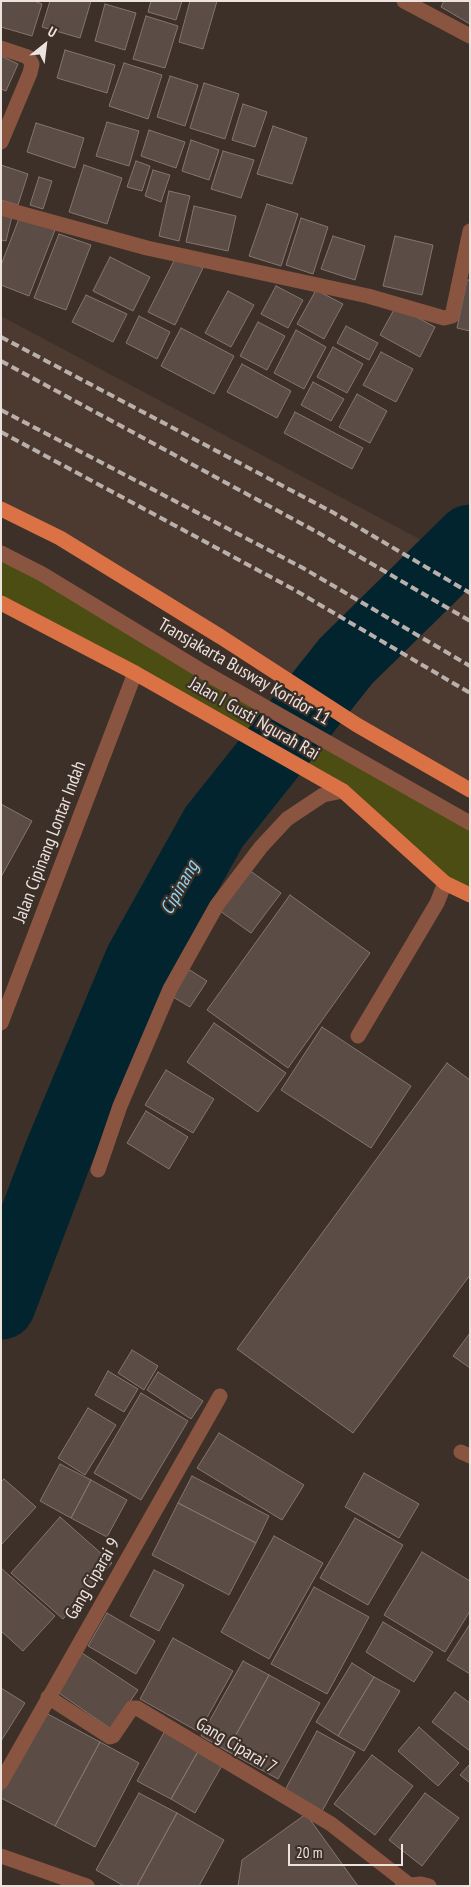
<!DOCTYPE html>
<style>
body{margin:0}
#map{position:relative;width:471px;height:1887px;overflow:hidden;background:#3d3029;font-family:"PT Sans Narrow",sans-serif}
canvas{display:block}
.frame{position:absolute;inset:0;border:2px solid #ece3df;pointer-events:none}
.north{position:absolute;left:20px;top:20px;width:50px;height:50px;-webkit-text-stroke:4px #3d3029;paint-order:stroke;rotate:29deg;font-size:14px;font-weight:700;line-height:20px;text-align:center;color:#ece3df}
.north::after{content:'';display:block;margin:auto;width:18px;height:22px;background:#ece3df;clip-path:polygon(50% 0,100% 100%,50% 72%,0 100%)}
.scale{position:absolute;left:288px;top:1844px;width:115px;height:22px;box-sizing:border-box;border:2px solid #ece3df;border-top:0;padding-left:6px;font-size:15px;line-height:18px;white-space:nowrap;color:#ece3df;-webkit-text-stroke:4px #3d3029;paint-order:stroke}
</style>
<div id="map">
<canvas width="471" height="1887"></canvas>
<div class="frame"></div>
<div class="north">U</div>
<div class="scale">20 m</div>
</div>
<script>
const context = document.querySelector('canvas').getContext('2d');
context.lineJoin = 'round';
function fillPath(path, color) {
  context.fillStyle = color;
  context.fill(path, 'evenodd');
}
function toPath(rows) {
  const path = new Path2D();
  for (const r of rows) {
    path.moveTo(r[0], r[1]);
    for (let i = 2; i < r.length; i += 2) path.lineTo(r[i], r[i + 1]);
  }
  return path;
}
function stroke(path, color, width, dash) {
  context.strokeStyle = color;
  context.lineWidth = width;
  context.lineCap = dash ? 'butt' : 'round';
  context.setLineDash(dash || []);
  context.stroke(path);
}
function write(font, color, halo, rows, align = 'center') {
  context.font = font + ' "PT Sans Narrow",sans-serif';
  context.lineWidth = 4.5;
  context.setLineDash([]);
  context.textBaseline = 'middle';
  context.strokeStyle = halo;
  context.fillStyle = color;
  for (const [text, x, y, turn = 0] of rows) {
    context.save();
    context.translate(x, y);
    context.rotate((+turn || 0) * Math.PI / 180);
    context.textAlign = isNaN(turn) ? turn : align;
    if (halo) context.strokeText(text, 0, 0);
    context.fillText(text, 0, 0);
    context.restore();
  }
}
fillPath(toPath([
 [1,316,470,566,470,790,1,509]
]), '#4c3930');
fillPath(toPath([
 [1,558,470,822,470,895,343,791,1,603]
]), '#4c4d12');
stroke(toPath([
 [1,1305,59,1152,139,961,214,827,346,661,470,539]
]), '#02242f', 69);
const building = toPath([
 [1,1,34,1,42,4,32,36,1,27,1,1],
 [50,1,91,1,80,38,42,27,50,1],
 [151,1,182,1,176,20,148,12,151,1],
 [190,1,217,1,203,49,179,42,190,1],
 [444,1,470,1,470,24,441,7,444,1],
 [105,4,136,13,125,50,95,41,105,4],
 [146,16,178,26,165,68,133,59,146,16],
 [65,50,115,65,107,93,57,78,65,50],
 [1,56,18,64,6,91,1,89,1,56],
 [124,63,162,75,148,119,109,106,124,63],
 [170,76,198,85,185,126,157,117,170,76],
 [204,83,239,94,225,139,190,128,204,83],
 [243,104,267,112,255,147,232,140,243,104],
 [107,122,139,131,129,166,96,156,107,122],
 [36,123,84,138,75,168,27,152,36,123],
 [273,126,307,138,292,184,257,174,273,126],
 [149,130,185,142,176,168,141,156,149,130],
 [191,140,219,150,209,180,182,171,191,140],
 [223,151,254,160,241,198,211,189,223,151],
 [136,161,150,166,142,191,127,187,136,161],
 [1,165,28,174,18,205,1,200,1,165],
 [84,165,122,178,107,224,69,212,84,165],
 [153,170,170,175,161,202,145,196,153,170],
 [39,177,52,181,43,209,30,205,39,177],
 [169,191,190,196,179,241,159,236,169,191],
 [267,204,298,214,281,266,249,256,267,204],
 [194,206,236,216,228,251,186,242,194,206],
 [1,214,12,216,6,241,1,240,1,214],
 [20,216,55,230,29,296,1,285,1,265,20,216],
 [301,218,328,227,313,274,286,265,301,218],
 [59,234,91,245,66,310,34,298,59,234],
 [333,236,365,246,355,280,321,269,333,236],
 [395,236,433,245,422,295,383,286,395,236],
 [177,255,203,268,175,325,148,312,177,255],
 [110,257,150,277,133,311,93,291,110,257],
 [467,280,470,280,470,331,457,328,467,280],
 [276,286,303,300,288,328,261,314,276,286],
 [316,290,343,304,324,339,297,324,316,290],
 [228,291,254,305,231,347,205,333,228,291],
 [86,295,127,314,113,342,72,322,86,295],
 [396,306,435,327,420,357,380,335,396,306],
 [139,316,170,332,157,359,126,343,139,316],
 [258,322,285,336,267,370,240,356,258,322],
 [346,326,378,343,369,360,337,343,346,326],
 [181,328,234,356,214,394,161,366,181,328],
 [296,330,326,347,304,389,274,373,296,330],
 [333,347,363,364,347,393,317,377,333,347],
 [381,352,413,369,396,402,363,385,381,352],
 [242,364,291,391,277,418,227,392,242,364],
 [313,382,344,399,331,421,301,405,313,382],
 [357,394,387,411,370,443,339,427,357,394],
 [295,412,363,448,352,469,284,433,295,412],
 [1,804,32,821,1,877,1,804],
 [249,870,281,893,251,933,220,911,249,870],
 [290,895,370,953,288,1068,207,1010,290,895],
 [185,967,207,981,190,1007,168,994,185,967],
 [214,1023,286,1073,258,1112,187,1062,214,1023],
 [322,1027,411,1086,371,1148,281,1090,322,1027],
 [447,1063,470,1080,470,1275,353,1433,237,1349,447,1063],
 [166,1070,214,1099,193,1133,145,1105,166,1070],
 [146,1111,188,1137,169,1169,127,1143,146,1111],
 [470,1333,470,1368,453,1356,470,1333],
 [132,1350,158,1366,144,1390,118,1373,132,1350],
 [108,1371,138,1389,124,1412,95,1395,108,1371],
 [158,1372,203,1401,191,1419,147,1390,158,1372],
 [141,1393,188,1421,141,1500,94,1473,141,1393],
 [88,1408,116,1425,85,1475,58,1458,88,1408],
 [219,1433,304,1485,282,1520,197,1468,219,1433],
 [60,1464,91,1480,71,1518,40,1501,60,1464],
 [364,1473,419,1504,399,1538,345,1507,364,1473],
 [192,1476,269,1516,256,1543,178,1503,192,1476],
 [4,1479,36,1507,1,1545,1,1482,4,1479],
 [91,1480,127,1500,107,1537,71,1518,91,1480],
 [178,1503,256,1543,229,1595,152,1555,178,1503],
 [60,1517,112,1563,63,1619,11,1573,60,1517],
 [355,1518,403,1545,368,1605,320,1578,355,1518],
 [274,1536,323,1563,269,1659,221,1632,274,1536],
 [422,1552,470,1581,470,1611,445,1652,384,1615,422,1552],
 [1,1568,55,1616,23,1651,1,1631,1,1568],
 [154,1570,184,1585,159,1631,130,1616,154,1570],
 [314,1587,369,1617,327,1694,271,1664,314,1587],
 [107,1613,155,1641,136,1674,88,1646,107,1613],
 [383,1622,433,1652,414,1682,366,1652,383,1622],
 [470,1624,470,1674,447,1660,470,1624],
 [173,1638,233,1671,199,1732,140,1699,173,1638],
 [82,1653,138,1690,111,1729,56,1691,82,1653],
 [243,1661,269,1675,227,1751,201,1736,243,1661],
 [352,1663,374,1677,338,1736,316,1722,352,1663],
 [269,1675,320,1703,278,1779,227,1751,269,1675],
 [374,1677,400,1691,364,1751,338,1736,374,1677],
 [1,1688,25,1703,1,1741,1,1688],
 [455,1692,470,1703,470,1751,432,1722,455,1692],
 [44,1712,100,1742,55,1826,1,1798,1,1792,44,1712],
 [419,1727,459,1763,438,1786,398,1751,419,1727],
 [166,1729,200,1748,171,1799,137,1781,166,1729],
 [317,1731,355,1752,321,1813,284,1792,317,1731],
 [100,1742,139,1763,95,1847,55,1826,100,1742],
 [200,1748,224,1762,195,1813,171,1799,200,1748],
 [372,1755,413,1786,375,1835,334,1804,372,1755],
 [470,1764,470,1783,460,1775,470,1764],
 [139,1793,177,1813,137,1886,124,1886,96,1870,139,1793],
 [425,1793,459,1818,422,1866,389,1840,425,1793],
 [177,1813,224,1840,199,1886,137,1886,177,1813],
 [306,1814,358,1886,238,1886,242,1860,306,1814]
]);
fillPath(building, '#5b4c45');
stroke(building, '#86756e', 1);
stroke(toPath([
 [1,553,42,574,200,670,470,823],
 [358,1036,437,903,445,883],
 [461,1452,470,1456]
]), '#895541', 15);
stroke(toPath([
 [404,1,470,36],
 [1,48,28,57,32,64,30,73,1,142],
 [1,208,147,248,368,296,444,318,452,316,470,231],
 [1,1023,135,673],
 [98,1170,120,1106,170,989,217,905,261,847,287,819,323,795,343,791],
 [48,1697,110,1737,113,1736,132,1708,137,1708,331,1824,408,1884],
 [1,1782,220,1396],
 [1,1856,87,1886],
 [402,1886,421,1884,429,1886]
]), '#895541', 15);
stroke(toPath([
 [1,509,60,538,221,637,357,725,470,790],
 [1,603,135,673,343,791,445,883,470,895]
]), '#db7246', 15);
stroke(toPath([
 [1,337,334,513,470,593],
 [1,361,317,532,470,621],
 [1,410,303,568,470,666],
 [1,432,293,589,470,693]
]), '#bab0ab', 4, [8, 4]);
write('18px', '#ece3df', '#3d3029', [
 ["Transjakarta Busway Koridor 11",244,672,30],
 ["Jalan I Gusti Ngurah Rai",254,719,30],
 ["Jalan Cipinang Lontar Indah",50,842,-69],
 ["Gang Ciparai 9",93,1579,-60],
 ["Gang Ciparai 7",236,1746,31]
]);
write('italic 19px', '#8dd6f3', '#3d3029', [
 ["Cipinang",180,888,-61]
]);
</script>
